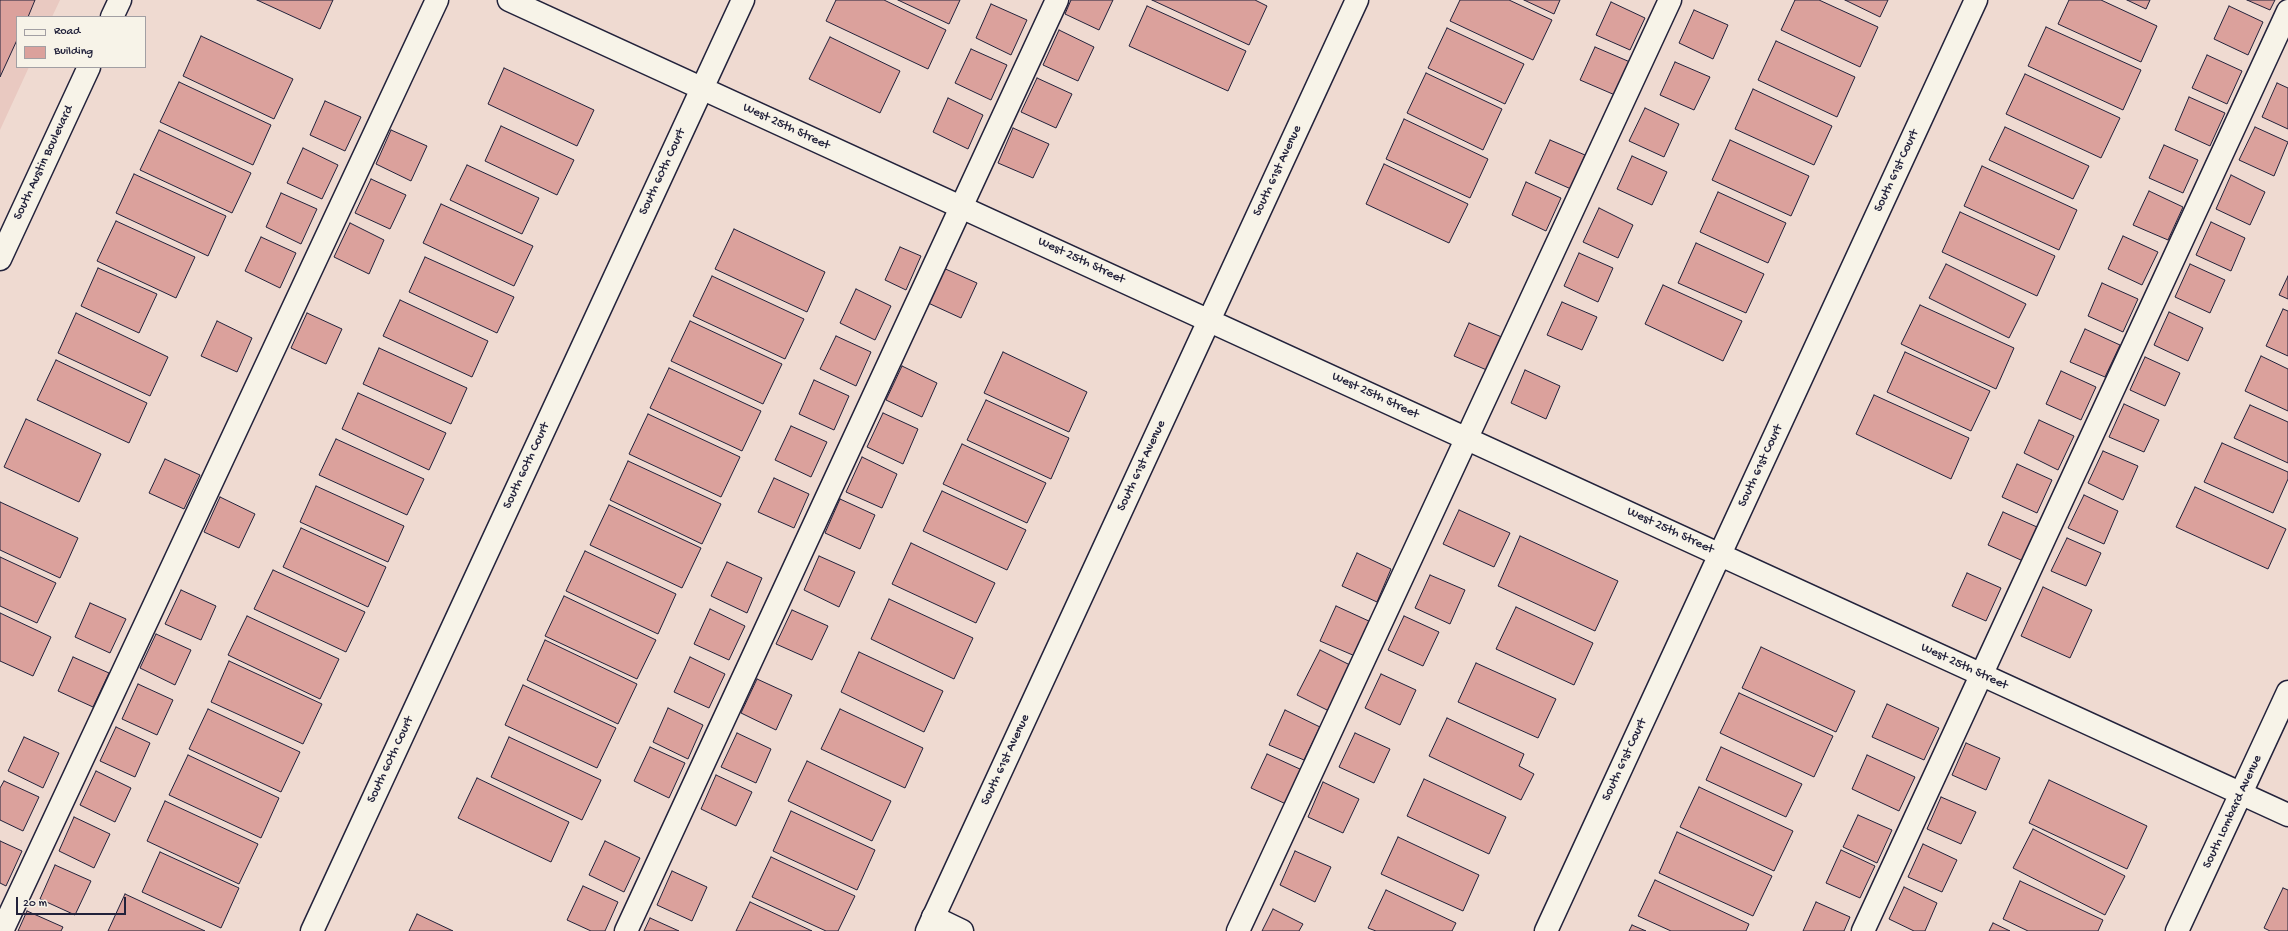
<!DOCTYPE html>
<style>
body{margin:0}
#map{position:relative;width:2288px;height:931px;overflow:hidden;background:#efdad1;font-family:"Gochi Hand",sans-serif}
canvas{display:block}
.legend{position:absolute;left:16px;top:16px;width:130px;height:52px;box-sizing:border-box;background:#f7f3e8;border:1px solid #a29fa3;margin:0;padding:5px 7px;list-style:none;font-size:12px;color:#22223b}
.legend li{display:flex;align-items:center;gap:8px;height:20px}
.legend b{width:20px;border:1px solid #a29fa3}
.scale{position:absolute;left:16px;top:897px;width:110px;height:18px;box-sizing:border-box;border:2px solid #22223b;border-top:0;padding-left:5px;font-size:12px;line-height:14px;white-space:nowrap;color:#22223b;-webkit-text-stroke:3px #f7f3e8;paint-order:stroke}
</style>
<div id="map">
<canvas width="2288" height="931"></canvas>
<ul class="legend">
<li><b style="height:5px;background:#f7f3e8"></b>Road</li>
<li><b style="height:11px;background:#dba19c"></b>Building</li>
</ul>
<div class="scale">20 m</div>
</div>
<script>
const context = document.querySelector('canvas').getContext('2d');
context.lineJoin = 'round';
function fillPath(path, color) {
  context.fillStyle = color;
  context.fill(path, 'evenodd');
}
function toPath(rows) {
  const path = new Path2D();
  for (const r of rows) {
    path.moveTo(r[0], r[1]);
    for (let i = 2; i < r.length; i += 2) path.lineTo(r[i], r[i + 1]);
  }
  return path;
}
function stroke(path, color, width, dash) {
  context.strokeStyle = color;
  context.lineWidth = width;
  context.lineCap = dash ? 'butt' : 'round';
  context.setLineDash(dash || []);
  context.stroke(path);
}
function write(font, color, halo, rows, align = 'center') {
  context.font = font + ' "Gochi Hand",sans-serif';
  context.lineWidth = 4;
  context.setLineDash([]);
  context.textBaseline = 'middle';
  context.strokeStyle = halo;
  context.fillStyle = color;
  for (const [text, x, y, turn = 0] of rows) {
    context.save();
    context.translate(x, y);
    context.rotate((+turn || 0) * Math.PI / 180);
    context.textAlign = isNaN(turn) ? turn : align;
    if (halo) context.strokeText(text, 0, 0);
    context.fillText(text, 0, 0);
    context.restore();
  }
}
fillPath(toPath([
 [0,0,60,0,52,17,17,17,17,67,29,67,0,130]
]), '#e9c9c1');
const building = toPath([
 [0,0,35,0,28,17,17,17,17,40,0,77,0,0],
 [257,0,333,0,320,29,257,0],
 [836,0,884,0,946,30,928,69,826,21,836,0],
 [898,0,960,0,949,24,898,0],
 [1071,0,1113,0,1099,30,1065,14,1071,0],
 [1152,0,1255,0,1267,6,1249,45,1152,0],
 [1460,0,1509,0,1552,20,1533,60,1450,21,1460,0],
 [1524,0,1560,0,1554,14,1524,0],
 [1795,0,1819,0,1878,27,1860,67,1781,30,1795,0],
 [1845,0,1888,0,1880,17,1845,0],
 [2069,0,2101,0,2157,26,2141,62,2058,24,2069,0],
 [2127,0,2150,0,2146,9,2127,0],
 [2247,0,2275,0,2270,10,2247,0],
 [1611,2,1645,18,1630,50,1596,35,1611,2],
 [991,4,1027,20,1011,55,976,38,991,4],
 [1147,6,1246,51,1228,91,1129,46,1147,6],
 [2229,6,2263,22,2248,55,2214,39,2229,6],
 [1694,10,1728,25,1713,59,1679,43,1694,10],
 [2046,27,2141,70,2123,110,2028,66,2046,27],
 [1447,28,1524,64,1505,104,1428,68,1447,28],
 [1059,30,1094,47,1078,81,1043,65,1059,30],
 [201,36,293,79,274,119,183,76,201,36],
 [830,37,900,71,880,113,809,79,830,37],
 [1776,41,1855,77,1837,117,1758,80,1776,41],
 [1595,47,1630,62,1615,95,1580,80,1595,47],
 [971,49,1007,65,991,100,955,83,971,49],
 [2207,55,2242,71,2227,104,2192,88,2207,55],
 [1675,62,1710,77,1694,110,1660,95,1675,62],
 [504,68,594,110,577,146,488,104,504,68],
 [1426,73,1502,109,1483,150,1407,113,1426,73],
 [2025,74,2120,118,2101,158,2006,114,2025,74],
 [1037,78,1072,94,1056,128,1021,112,1037,78],
 [179,82,271,125,253,165,160,122,179,82],
 [2277,83,2288,88,2288,129,2262,117,2277,83],
 [1753,89,1832,126,1814,165,1735,129,1753,89],
 [2189,97,2225,113,2210,146,2175,130,2189,97],
 [948,98,983,115,968,149,933,132,948,98],
 [325,101,361,117,345,151,310,135,325,101],
 [1645,108,1679,124,1664,157,1629,141,1645,108],
 [1404,119,1488,159,1470,198,1386,159,1404,119],
 [501,126,574,160,557,195,485,161,501,126],
 [2005,127,2089,166,2073,199,1989,160,2005,127],
 [2255,127,2288,142,2274,176,2239,160,2255,127],
 [1013,128,1049,144,1033,178,998,163,1013,128],
 [159,130,251,173,232,213,140,170,159,130],
 [391,130,427,146,411,181,376,164,391,130],
 [1550,140,1585,155,1571,189,1535,173,1550,140],
 [1730,140,1809,176,1791,216,1712,180,1730,140],
 [2164,145,2198,160,2183,193,2149,178,2164,145],
 [303,148,338,165,322,199,287,183,303,148],
 [1632,156,1667,172,1652,205,1617,189,1632,156],
 [1384,164,1468,204,1449,243,1366,204,1384,164],
 [467,165,539,198,522,234,450,200,467,165],
 [1982,166,2077,210,2059,250,1964,206,1982,166],
 [134,174,226,216,208,256,116,213,134,174],
 [2231,175,2265,192,2250,225,2216,209,2231,175],
 [371,179,406,195,390,229,355,213,371,179],
 [1526,182,1561,198,1546,231,1512,215,1526,182],
 [2149,191,2183,207,2168,240,2133,225,2149,191],
 [1718,192,1786,223,1768,263,1700,232,1718,192],
 [281,193,317,209,301,244,266,227,281,193],
 [441,204,533,246,514,286,423,243,441,204],
 [1599,208,1633,225,1618,258,1583,242,1599,208],
 [1960,212,2055,256,2037,296,1942,252,1960,212],
 [116,221,195,257,176,298,97,261,116,221],
 [2211,222,2245,238,2231,271,2196,255,2211,222],
 [350,223,384,240,369,274,334,257,350,223],
 [734,229,825,272,807,312,715,269,734,229],
 [2123,236,2158,252,2142,285,2108,269,2123,236],
 [261,237,296,253,280,288,245,271,261,237],
 [1696,243,1764,274,1746,313,1678,283,1696,243],
 [900,247,921,256,906,290,885,280,900,247],
 [1579,253,1613,268,1598,302,1564,286,1579,253],
 [425,257,514,297,497,333,409,292,425,257],
 [1946,264,2026,304,2009,338,1929,298,1946,264],
 [2190,264,2225,280,2210,313,2175,297,2190,264],
 [941,267,977,283,961,318,926,302,941,267],
 [98,268,157,294,139,333,81,306,98,268],
 [712,276,804,319,785,359,693,316,712,276],
 [2288,276,2288,299,2279,295,2288,276],
 [2102,283,2138,299,2123,332,2088,316,2102,283],
 [1663,285,1742,321,1723,361,1645,324,1663,285],
 [856,289,891,306,875,340,840,323,856,289],
 [400,300,488,341,472,377,383,336,400,300],
 [1562,302,1597,317,1582,350,1547,335,1562,302],
 [1920,305,2014,348,1996,389,1901,344,1920,305],
 [2283,309,2288,311,2288,356,2266,346,2283,309],
 [2169,312,2203,328,2188,361,2154,345,2169,312],
 [76,313,168,357,150,396,58,353,76,313],
 [307,313,342,329,326,364,291,348,307,313],
 [217,321,252,338,237,372,201,356,217,321],
 [690,321,782,364,763,404,671,361,690,321],
 [1469,323,1504,338,1489,371,1454,356,1469,323],
 [2085,329,2120,345,2105,377,2070,362,2085,329],
 [836,336,871,352,856,386,820,369,836,336],
 [379,348,467,388,451,424,363,384,379,348],
 [1003,352,1087,392,1069,432,984,393,1003,352],
 [1905,352,1990,391,1971,431,1887,392,1905,352],
 [2261,356,2288,369,2288,411,2245,391,2261,356],
 [2145,357,2180,373,2165,406,2130,390,2145,357],
 [56,360,147,403,129,443,37,400,56,360],
 [902,366,937,383,922,417,886,400,902,366],
 [669,368,761,411,742,451,650,408,669,368],
 [1525,370,1560,386,1546,419,1511,403,1525,370],
 [2061,371,2096,387,2081,420,2046,404,2061,371],
 [814,380,849,396,834,430,799,414,814,380],
 [358,393,446,433,429,470,342,429,358,393],
 [1874,395,1969,438,1951,479,1856,434,1874,395],
 [986,400,1069,438,1051,479,967,440,986,400],
 [2124,404,2159,420,2144,452,2109,437,2124,404],
 [2250,405,2288,422,2288,463,2234,438,2250,405],
 [883,413,918,429,903,464,867,447,883,413],
 [648,414,740,457,721,497,629,454,648,414],
 [26,419,101,454,79,502,4,467,26,419],
 [2039,420,2074,436,2058,470,2024,453,2039,420],
 [791,426,827,442,811,477,775,460,791,426],
 [336,439,424,479,407,515,319,475,336,439],
 [2222,443,2288,472,2288,479,2273,513,2204,482,2222,443],
 [962,444,1046,483,1027,523,943,484,962,444],
 [2103,451,2138,466,2123,500,2088,483,2103,451],
 [862,457,897,474,882,508,846,492,862,457],
 [165,459,200,475,184,509,149,493,165,459],
 [628,461,721,504,702,544,610,500,628,461],
 [2017,464,2052,480,2037,513,2002,497,2017,464],
 [774,478,809,494,794,528,758,512,774,478],
 [316,486,404,526,388,562,300,522,316,486],
 [2195,487,2286,529,2268,569,2176,527,2195,487],
 [942,491,1026,530,1007,570,923,531,942,491],
 [2084,495,2118,511,2104,544,2068,528,2084,495],
 [220,497,255,514,239,548,204,532,220,497],
 [840,499,875,515,860,549,825,533,840,499],
 [0,502,78,538,60,578,0,550,0,502],
 [609,505,701,548,682,588,590,545,609,505],
 [1459,510,1510,533,1494,567,1443,544,1459,510],
 [2003,512,2037,527,2023,561,1988,545,2003,512],
 [301,528,386,567,368,607,283,567,301,528],
 [1520,536,1618,581,1595,631,1498,586,1520,536],
 [2067,538,2101,553,2086,586,2051,571,2067,538],
 [911,543,995,583,976,623,892,584,911,543],
 [585,551,676,594,658,634,566,591,585,551],
 [1357,553,1391,569,1377,602,1342,586,1357,553],
 [819,556,855,572,839,607,804,590,819,556],
 [0,557,56,583,37,623,0,606,0,557],
 [727,562,762,578,747,613,711,596,727,562],
 [273,570,365,612,346,652,254,609,273,570],
 [1967,573,2001,588,1986,621,1952,606,1967,573],
 [1430,575,1465,590,1450,624,1415,608,1430,575],
 [2043,587,2092,610,2070,658,2021,636,2043,587],
 [181,590,216,606,201,640,165,624,181,590],
 [564,596,656,640,637,679,545,636,564,596],
 [889,599,973,638,954,679,871,639,889,599],
 [90,603,126,619,110,653,75,637,90,603],
 [1336,606,1371,622,1355,656,1320,641,1336,606],
 [1516,607,1593,643,1574,685,1496,649,1516,607],
 [710,609,745,626,729,660,694,644,710,609],
 [792,610,828,626,812,660,776,644,792,610],
 [0,613,51,637,33,676,0,661,0,613],
 [247,616,339,659,320,699,228,655,247,616],
 [1404,616,1439,632,1423,666,1388,650,1404,616],
 [156,634,191,650,175,685,140,668,156,634],
 [545,640,637,684,618,724,527,680,545,640],
 [1761,647,1855,691,1836,732,1742,688,1761,647],
 [1320,650,1352,666,1329,711,1297,695,1320,650],
 [859,652,943,691,924,732,841,692,859,652],
 [73,657,109,673,93,707,58,691,73,657],
 [690,657,725,674,709,708,674,692,690,657],
 [229,661,322,704,303,744,211,702,229,661],
 [1476,663,1556,699,1538,738,1458,702,1476,663],
 [1381,674,1416,690,1400,725,1365,708,1381,674],
 [757,679,792,695,776,730,741,713,757,679],
 [138,684,173,700,157,735,122,719,138,684],
 [523,685,616,728,597,768,505,725,523,685],
 [1739,693,1833,736,1814,777,1720,733,1739,693],
 [1887,704,1939,728,1924,760,1872,737,1887,704],
 [668,708,703,725,688,759,653,742,668,708],
 [208,709,300,752,281,792,189,749,208,709],
 [840,709,923,748,905,788,821,749,840,709],
 [1285,710,1320,727,1304,760,1269,745,1285,710],
 [1447,718,1524,754,1519,766,1534,774,1521,800,1429,756,1447,718],
 [116,727,150,743,135,777,100,761,116,727],
 [737,733,771,749,756,783,721,767,737,733],
 [1355,733,1390,749,1374,783,1339,767,1355,733],
 [24,737,59,753,43,788,8,771,24,737],
 [509,737,601,780,582,820,491,777,509,737],
 [1966,743,2000,758,1986,790,1952,775,1966,743],
 [650,747,685,763,669,798,634,781,650,747],
 [1721,747,1802,784,1786,817,1706,780,1721,747],
 [1267,754,1302,770,1286,804,1251,788,1267,754],
 [188,755,279,798,261,838,169,795,188,755],
 [1867,755,1915,777,1899,811,1852,789,1867,755],
 [807,761,891,801,872,841,788,801,807,761],
 [96,771,131,788,115,822,80,805,96,771],
 [716,775,752,792,736,826,701,809,716,775],
 [477,778,569,822,551,862,458,818,477,778],
 [1424,779,1506,817,1489,854,1407,816,1424,779],
 [2049,780,2147,826,2127,869,2029,823,2049,780],
 [4,781,39,797,23,831,0,820,0,788,4,781],
 [1323,782,1359,799,1343,833,1308,817,1323,782],
 [1699,787,1793,831,1774,871,1680,827,1699,787],
 [1941,797,1976,812,1961,844,1927,829,1941,797],
 [165,801,258,844,239,884,147,841,165,801],
 [791,811,875,850,857,890,773,851,791,811],
 [1858,815,1892,830,1877,863,1843,847,1858,815],
 [74,817,110,834,94,868,59,851,74,817],
 [2033,829,2125,876,2105,915,2013,868,2033,829],
 [1677,832,1772,876,1753,916,1659,873,1677,832],
 [1398,837,1479,875,1463,911,1381,874,1398,837],
 [0,841,22,851,6,886,0,883,0,841],
 [605,841,640,858,624,892,589,875,605,841],
 [1923,844,1957,860,1942,892,1908,877,1923,844],
 [1841,850,1875,866,1860,898,1826,883,1841,850],
 [1295,851,1331,867,1315,902,1280,885,1295,851],
 [160,852,239,888,221,928,142,892,160,852],
 [771,857,855,896,838,931,826,931,752,897,771,857],
 [55,865,91,881,75,915,40,899,55,865],
 [672,871,707,887,692,921,657,905,672,871],
 [1655,880,1749,924,1746,931,1671,931,1638,916,1655,880],
 [2020,881,2103,920,2098,931,2028,931,2003,919,2020,881],
 [583,886,618,902,605,931,591,931,567,920,583,886],
 [1904,887,1937,903,1925,931,1914,931,1889,919,1904,887],
 [2283,888,2288,890,2288,931,2270,931,2264,928,2283,888],
 [1386,890,1456,923,1452,931,1376,931,1368,928,1386,890],
 [125,894,205,931,108,931,125,894],
 [750,902,812,931,736,931,750,902],
 [1816,902,1850,917,1844,931,1803,931,1816,902],
 [1273,909,1303,924,1299,931,1262,931,1273,909],
 [27,911,63,927,61,931,18,931,27,911],
 [417,914,453,931,409,931,417,914],
 [650,918,679,931,644,931,650,918],
 [1993,923,2010,931,1989,931,1993,923],
 [1632,925,1646,931,1629,931,1632,925]
]);
fillPath(building, '#dba19c');
stroke(building, '#22223b', 1);
const lane = toPath([
 [933,917,962,931],
 [2,931,437,0],
 [626,931,1057,0],
 [1238,931,1670,0],
 [1863,931,2288,11]
]);
const street = toPath([
 [509,0,2288,815],
 [312,931,743,0],
 [927,931,1357,0],
 [1546,931,1976,0],
 [2177,931,2288,692]
]);
const secondary = toPath([
 [112,17,120,0],
 [0,259,89,67]
]);
stroke(lane, '#22223b', 25);
stroke(street, '#22223b', 25);
stroke(secondary, '#22223b', 25);
stroke(lane, '#f7f3e8', 22);
stroke(street, '#f7f3e8', 22);
stroke(secondary, '#f7f3e8', 22);
write('13px', '#22223b', '#f7f3e8', [
 ["West 25th Street",786,127,25],
 ["South Austin Boulevard",44,163,-65],
 ["South 61st Avenue",1278,171,-65],
 ["South 61st Court",1897,171,-65],
 ["South 60th Court",663,172,-65],
 ["West 25th Street",1081,261,25],
 ["West 25th Street",1375,396,25],
 ["South 60th Court",527,466,-65],
 ["South 61st Avenue",1142,466,-65],
 ["South 61st Court",1761,466,-65],
 ["West 25th Street",1670,531,25],
 ["West 25th Street",1964,667,25],
 ["South 60th Court",391,760,-65],
 ["South 61st Avenue",1006,760,-65],
 ["South 61st Court",1625,760,-65],
 ["South Lombard Avenue",2233,812,-65]
]);
</script>
